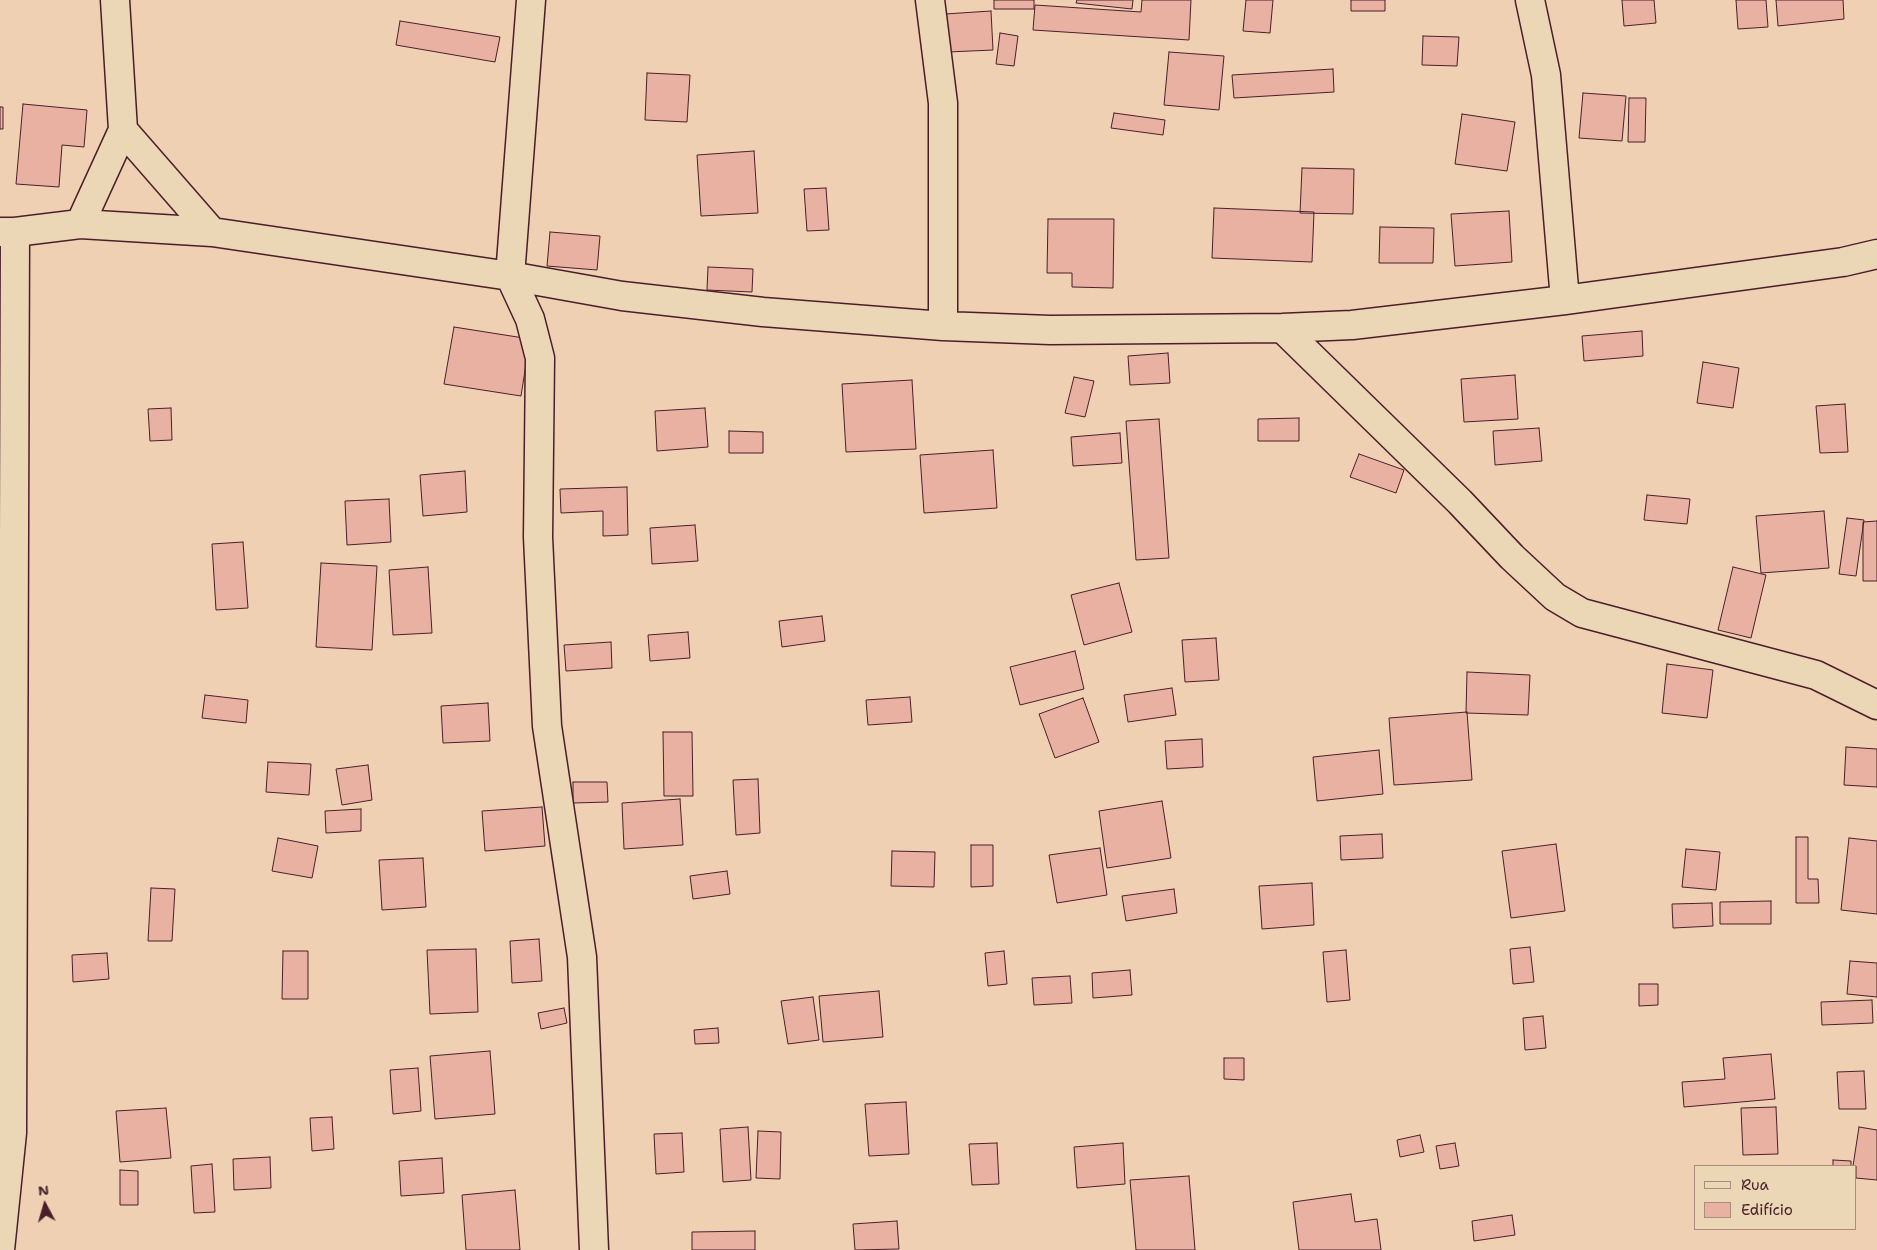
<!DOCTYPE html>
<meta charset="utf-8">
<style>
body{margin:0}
#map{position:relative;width:1877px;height:1250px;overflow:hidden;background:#f0d0b3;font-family:"Shantell Sans",sans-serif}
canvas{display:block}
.legend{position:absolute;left:1694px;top:1165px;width:162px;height:65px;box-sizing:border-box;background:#ebd6b5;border:1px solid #ab8d7e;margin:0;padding:6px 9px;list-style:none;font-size:15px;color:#4a1f2b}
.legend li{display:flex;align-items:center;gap:10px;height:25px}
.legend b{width:25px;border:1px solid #ab8d7e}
.north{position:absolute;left:20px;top:1180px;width:50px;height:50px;-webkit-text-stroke:4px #ebd6b5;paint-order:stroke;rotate:354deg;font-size:14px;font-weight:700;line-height:20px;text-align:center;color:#4a1f2b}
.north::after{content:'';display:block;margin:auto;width:18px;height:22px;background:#4a1f2b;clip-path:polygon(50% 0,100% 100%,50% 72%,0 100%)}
</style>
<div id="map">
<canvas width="1877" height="1250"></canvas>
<ul class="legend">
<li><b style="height:6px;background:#ebd6b5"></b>Rua</li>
<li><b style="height:14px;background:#e8b1a2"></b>Edifício</li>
</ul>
<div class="north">N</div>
</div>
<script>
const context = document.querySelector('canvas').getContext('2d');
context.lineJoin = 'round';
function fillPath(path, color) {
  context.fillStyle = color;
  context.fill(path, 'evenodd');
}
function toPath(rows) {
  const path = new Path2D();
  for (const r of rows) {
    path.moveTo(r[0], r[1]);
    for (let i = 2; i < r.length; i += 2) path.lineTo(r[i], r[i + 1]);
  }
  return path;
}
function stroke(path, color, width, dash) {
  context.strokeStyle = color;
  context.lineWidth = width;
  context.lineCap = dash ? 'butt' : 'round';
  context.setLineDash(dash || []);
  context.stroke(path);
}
const building = toPath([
 [994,0,1034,0,1034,9,994,9,994,0],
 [1077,0,1133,0,1132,9,1076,3,1077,0],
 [1142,0,1191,0,1189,40,1033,30,1035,5,1141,12,1142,0],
 [1246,0,1273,0,1270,33,1243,31,1246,0],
 [1351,0,1385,0,1385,11,1351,11,1351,0],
 [1622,0,1654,0,1656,23,1624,26,1622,0],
 [1736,0,1766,0,1768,27,1738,29,1736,0],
 [1776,0,1843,0,1844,19,1778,26,1776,0],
 [991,11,993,50,948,52,945,14,991,11],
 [400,21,500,37,495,62,396,45,400,21],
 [1000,33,1018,36,1014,66,996,64,1000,33],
 [1423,36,1459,37,1457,66,1422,65,1423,36],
 [1169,52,1224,56,1219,110,1164,105,1169,52],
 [1333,69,1334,92,1234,98,1232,75,1333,69],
 [647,73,690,75,687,122,645,120,647,73],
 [1583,93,1626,96,1622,141,1579,138,1583,93],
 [1629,98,1646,98,1645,142,1628,142,1629,98],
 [23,104,87,110,84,147,62,145,59,187,16,184,23,104],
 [0,107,3,107,3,129,0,129,0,107],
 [1114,113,1165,120,1163,135,1111,128,1114,113],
 [1462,114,1515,122,1507,171,1455,164,1462,114],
 [754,151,758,213,701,216,697,155,754,151],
 [1302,168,1354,169,1353,214,1300,213,1302,168],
 [826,188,829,230,807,231,804,189,826,188],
 [1214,208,1314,212,1312,262,1212,258,1214,208],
 [1509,211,1512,262,1455,266,1451,214,1509,211],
 [1048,219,1114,219,1113,288,1072,287,1072,273,1047,273,1048,219],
 [1380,227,1434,228,1433,263,1379,263,1380,227],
 [550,232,600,236,597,270,547,266,550,232],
 [708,267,753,269,752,292,707,290,708,267],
 [454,327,530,339,521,396,444,384,454,327],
 [1642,331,1643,356,1584,361,1582,336,1642,331],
 [1168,353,1170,383,1130,385,1128,356,1168,353],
 [1703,362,1739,368,1733,408,1697,403,1703,362],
 [1515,375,1518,419,1464,422,1461,379,1515,375],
 [1074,377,1094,381,1085,417,1065,413,1074,377],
 [912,380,916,449,846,452,842,384,912,380],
 [1845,404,1848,452,1820,453,1816,406,1845,404],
 [171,408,172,440,150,441,148,409,171,408],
 [705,408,708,447,657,451,655,411,705,408],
 [1299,418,1299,441,1258,441,1258,419,1299,418],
 [1159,419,1169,558,1136,560,1126,421,1159,419],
 [1539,428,1542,461,1495,465,1493,431,1539,428],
 [729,431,763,432,763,453,729,453,729,431],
 [1120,433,1122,463,1073,466,1071,437,1120,433],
 [993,450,997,508,924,513,920,455,993,450],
 [1359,454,1404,470,1396,493,1350,477,1359,454],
 [465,471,467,512,423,516,420,475,465,471],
 [627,487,628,535,603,536,603,511,561,513,560,489,627,487],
 [1647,495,1690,499,1687,524,1644,520,1647,495],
 [389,499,391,542,347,545,345,501,389,499],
 [1824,511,1829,568,1761,573,1756,516,1824,511],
 [1847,518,1864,520,1856,576,1839,574,1847,518],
 [1877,521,1877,581,1863,581,1863,522,1877,521],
 [695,525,698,561,652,564,650,528,695,525],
 [243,542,248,608,216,610,212,544,243,542],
 [321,563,377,566,372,650,316,647,321,563],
 [428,567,432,633,393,635,389,570,428,567],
 [1733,567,1766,575,1751,638,1718,630,1733,567],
 [1119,583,1132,632,1084,645,1071,595,1119,583],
 [822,616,825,641,782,647,779,621,822,616],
 [688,632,690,658,650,661,648,635,688,632],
 [1216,638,1219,680,1185,682,1182,640,1216,638],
 [611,642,612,668,566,671,564,645,611,642],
 [1075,651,1084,689,1020,705,1010,667,1075,651],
 [1667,664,1713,670,1707,718,1662,713,1667,664],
 [1467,672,1530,675,1528,715,1466,713,1467,672],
 [1172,688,1176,715,1128,722,1124,695,1172,688],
 [205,695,248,700,246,723,202,718,205,695],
 [910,697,912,722,868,725,866,700,910,697],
 [1083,698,1099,742,1055,758,1039,714,1083,698],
 [488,703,490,741,443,743,441,706,488,703],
 [1467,712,1472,780,1394,785,1389,718,1467,712],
 [663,732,692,732,693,796,664,796,663,732],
 [1202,739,1203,767,1167,769,1165,741,1202,739],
 [1846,747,1877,749,1877,787,1844,785,1846,747],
 [1379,750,1383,794,1317,801,1313,757,1379,750],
 [268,762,311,764,309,795,266,792,268,762],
 [368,765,372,800,342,805,336,769,368,765],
 [758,779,760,833,736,835,733,780,758,779],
 [573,782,607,782,608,802,573,803,573,782],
 [680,799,683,845,624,849,622,803,680,799],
 [1162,801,1171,858,1107,868,1099,811,1162,801],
 [542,807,545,846,485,851,482,811,542,807],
 [361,809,361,831,326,833,325,811,361,809],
 [1382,834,1383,858,1341,860,1340,836,1382,834],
 [1796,837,1808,837,1808,879,1818,879,1819,903,1796,903,1796,837],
 [278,838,318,846,312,878,272,871,278,838],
 [1849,838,1877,841,1877,914,1841,910,1849,838],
 [1556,844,1565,911,1511,918,1502,851,1556,844],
 [971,845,993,845,993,886,971,887,971,845],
 [1100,848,1107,895,1057,903,1049,855,1100,848],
 [1686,849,1720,852,1716,890,1682,887,1686,849],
 [892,851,935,852,934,887,891,886,892,851],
 [423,858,426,907,382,910,379,860,423,858],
 [727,871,730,894,693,899,690,876,727,871],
 [1312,883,1314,925,1262,929,1259,886,1312,883],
 [151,888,175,889,172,941,148,941,151,888],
 [1174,889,1177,913,1126,921,1122,896,1174,889],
 [1771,901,1771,924,1720,924,1720,902,1771,901],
 [1712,903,1713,926,1673,928,1672,904,1712,903],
 [539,939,542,981,512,983,510,941,539,939],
 [1530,947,1534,982,1513,984,1510,949,1530,947],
 [476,949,478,1012,430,1014,427,950,476,949],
 [1346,950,1350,1000,1327,1002,1323,952,1346,950],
 [283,951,308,951,308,999,282,999,283,951],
 [1004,951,1007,984,988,986,985,953,1004,951],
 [107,953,109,979,73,982,72,955,107,953],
 [1850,961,1877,963,1877,997,1847,994,1850,961],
 [1130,970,1132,995,1093,998,1092,973,1130,970],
 [1070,976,1072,1003,1034,1005,1032,978,1070,976],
 [1639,984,1658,984,1658,1005,1639,1006,1639,984],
 [879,991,883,1037,823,1042,819,996,879,991],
 [813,997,819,1040,788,1044,781,1001,813,997],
 [1872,1000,1873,1023,1822,1025,1821,1002,1872,1000],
 [564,1008,567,1023,541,1029,538,1013,564,1008],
 [1543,1016,1546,1048,1525,1050,1523,1018,1543,1016],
 [718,1028,719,1043,695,1044,694,1030,718,1028],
 [490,1051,495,1114,435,1119,430,1056,490,1051],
 [1771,1054,1775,1099,1684,1107,1682,1082,1725,1079,1723,1058,1771,1054],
 [1224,1058,1244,1058,1244,1080,1224,1079,1224,1058],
 [418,1068,421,1111,393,1114,390,1070,418,1068],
 [1864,1071,1866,1109,1839,1109,1837,1072,1864,1071],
 [906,1102,909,1154,869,1156,865,1104,906,1102],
 [1776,1107,1778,1154,1743,1155,1741,1108,1776,1107],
 [166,1108,171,1158,120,1162,116,1111,166,1108],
 [332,1117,334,1149,312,1151,310,1118,332,1117],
 [748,1127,751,1180,723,1182,720,1129,748,1127],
 [1859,1127,1877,1130,1877,1180,1856,1178,1856,1166,1853,1166,1859,1127],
 [758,1131,781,1132,780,1179,756,1178,758,1131],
 [682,1133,684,1172,656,1174,654,1134,682,1133],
 [1420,1135,1424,1152,1400,1157,1397,1140,1420,1135],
 [997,1143,999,1184,972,1185,969,1144,997,1143],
 [1123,1143,1125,1184,1077,1188,1074,1147,1123,1143],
 [1455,1143,1459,1166,1440,1169,1436,1146,1455,1143],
 [270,1157,271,1188,234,1190,233,1159,270,1157],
 [442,1158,444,1193,401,1196,399,1161,442,1158],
 [1833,1160,1851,1161,1851,1166,1833,1166,1833,1160],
 [212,1164,215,1212,194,1213,191,1166,212,1164],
 [120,1170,138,1171,138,1205,120,1205,120,1170],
 [1189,1176,1195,1250,1136,1250,1130,1180,1189,1176],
 [515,1190,520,1250,466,1250,462,1195,515,1190],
 [1351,1194,1355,1222,1377,1219,1381,1250,1299,1250,1293,1202,1351,1194],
 [1512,1215,1515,1235,1474,1241,1472,1221,1512,1215],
 [897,1221,899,1249,855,1250,853,1224,897,1221],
 [755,1231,755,1250,692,1250,692,1232,755,1231]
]);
fillPath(building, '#e8b1a2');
stroke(building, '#4a1f2b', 1);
const minor = toPath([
 [531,0,510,276,530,319,540,358,538,537,547,726,582,957,594,1250],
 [930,0,943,103,943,326],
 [1530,0,1546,75,1565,300],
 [123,130,212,232],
 [80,224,123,130,115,0],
 [0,232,15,232,80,224,212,232,510,276,622,296,763,312,943,326,1050,330,1282,328,1352,325,1565,300,1843,262,1877,254],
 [1282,328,1460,502,1512,557,1555,597,1582,613,1816,675,1877,705],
 [0,1250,12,1133,15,232]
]);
stroke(minor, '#4a1f2b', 31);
stroke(minor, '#ebd6b5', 28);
</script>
